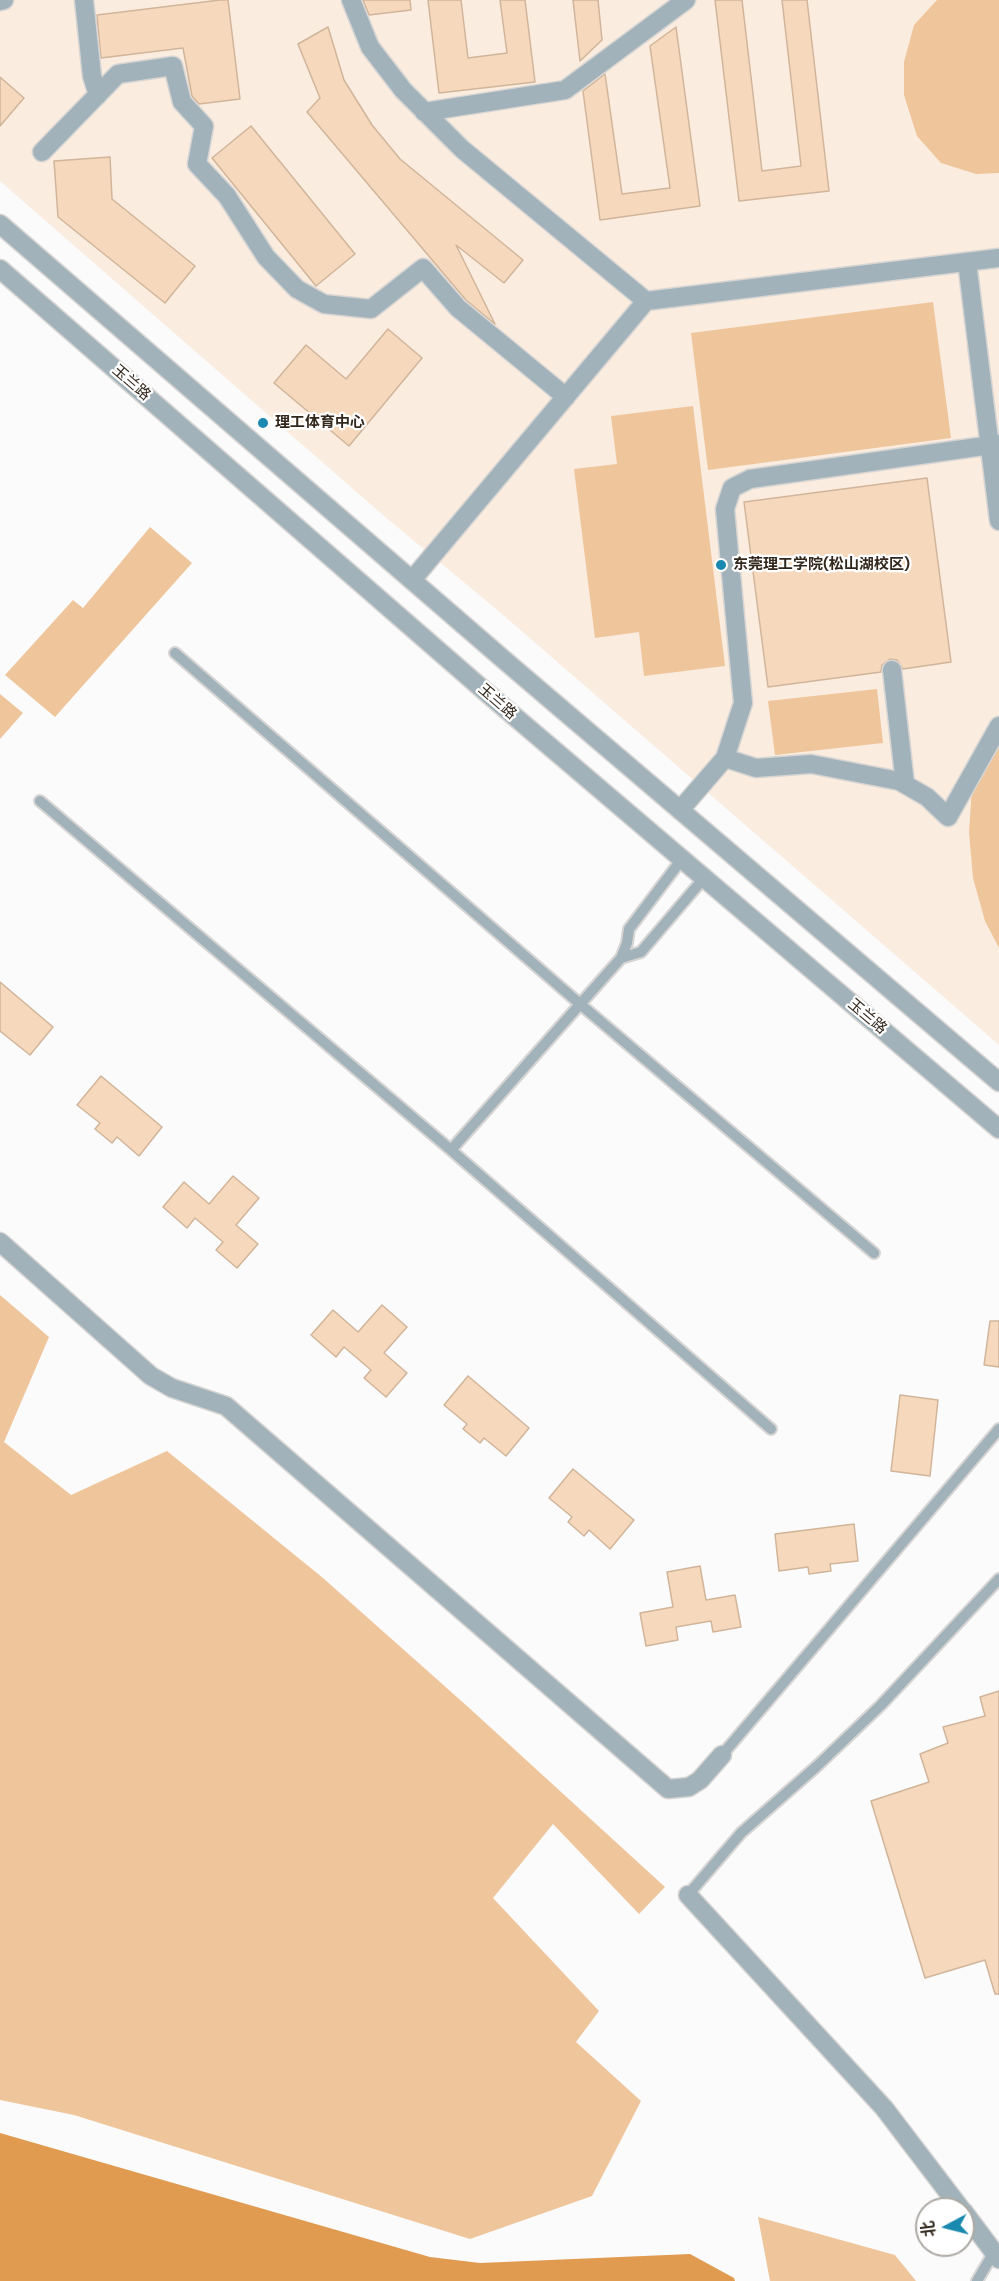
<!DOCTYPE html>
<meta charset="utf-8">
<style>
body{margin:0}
#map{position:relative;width:999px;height:2281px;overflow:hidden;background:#fbfbfb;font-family:"DM Sans","Noto Sans SC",sans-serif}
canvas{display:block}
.north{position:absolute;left:915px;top:2197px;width:60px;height:60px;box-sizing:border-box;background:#fff;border:2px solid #ada9a4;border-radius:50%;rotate:263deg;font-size:16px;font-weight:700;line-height:24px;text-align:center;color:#32271c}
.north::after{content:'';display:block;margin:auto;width:21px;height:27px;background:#1989af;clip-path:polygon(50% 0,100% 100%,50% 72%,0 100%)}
</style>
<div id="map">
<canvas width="999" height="2281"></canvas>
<div class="north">北</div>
</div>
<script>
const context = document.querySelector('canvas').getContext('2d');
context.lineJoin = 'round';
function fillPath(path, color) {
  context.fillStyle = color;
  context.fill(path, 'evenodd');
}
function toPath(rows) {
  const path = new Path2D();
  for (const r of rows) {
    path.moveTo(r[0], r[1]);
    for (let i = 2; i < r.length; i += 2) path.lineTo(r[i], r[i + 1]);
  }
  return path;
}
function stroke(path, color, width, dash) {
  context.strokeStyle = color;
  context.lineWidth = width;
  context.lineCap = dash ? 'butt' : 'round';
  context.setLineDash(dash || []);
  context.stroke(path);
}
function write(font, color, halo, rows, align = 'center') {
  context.font = font + ' "DM Sans","Noto Sans SC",sans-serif';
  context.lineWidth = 4.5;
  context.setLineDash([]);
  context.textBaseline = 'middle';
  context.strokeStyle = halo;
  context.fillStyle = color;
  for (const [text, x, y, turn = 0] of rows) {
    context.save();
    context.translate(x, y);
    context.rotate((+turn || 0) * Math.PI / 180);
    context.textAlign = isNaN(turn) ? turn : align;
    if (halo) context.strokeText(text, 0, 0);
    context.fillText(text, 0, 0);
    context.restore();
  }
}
fillPath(toPath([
 [0,0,999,0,999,1045,502,614,384,516,0,181]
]), '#faecdf');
fillPath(toPath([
 [937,0,999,0,999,173,976,174,941,163,917,136,904,95,904,62,914,25],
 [933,302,951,438,708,470,691,333],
 [693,406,725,666,644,676,639,632,595,638,574,469,617,464,611,416],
 [150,527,192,563,55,717,5,675,73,600,83,608],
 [877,689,883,743,775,755,768,701],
 [0,694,23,713,0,739],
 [999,734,999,948,985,921,973,878,969,832,972,787],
 [0,1295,49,1337,4,1442,71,1495,167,1451,323,1578,467,1706,665,1887,639,1914,553,1824,493,1898,599,2011,576,2042,641,2101,592,2196,470,2239,74,2115,0,2100],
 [758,2217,895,2255,916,2281,770,2281]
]), '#efc59b');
fillPath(toPath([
 [0,2133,430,2257,480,2263,690,2254,734,2278,735,2281,0,2281]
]), '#e09b51');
const building = toPath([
 [220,0,228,0,240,99,199,104,192,96,183,48,101,58,97,15,220,0],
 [363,0,410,0,411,10,369,15,363,0],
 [428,0,461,0,468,58,507,53,500,0,525,0,535,82,439,93,428,0],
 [573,0,598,0,602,40,580,61,573,0],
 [715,0,742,0,762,171,801,166,782,0,807,0,829,191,739,201,715,0],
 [328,27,344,80,372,125,400,159,523,260,504,283,456,245,495,324,466,300,307,112,320,98,298,44,328,27],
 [676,27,700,206,600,220,583,91,605,74,622,194,670,188,650,46,676,27],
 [0,77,24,98,0,126,0,77],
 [251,126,355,254,316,286,212,158,251,126],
 [110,157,112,199,195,266,165,303,58,217,54,161,110,157],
 [388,329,422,358,349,446,274,383,306,345,346,379,388,329],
 [927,478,951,662,903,669,897,660,890,659,882,665,881,672,768,687,744,502,927,478],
 [0,982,53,1027,30,1055,0,1031,0,982],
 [101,1076,162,1127,139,1156,117,1137,112,1143,95,1129,100,1123,77,1105,101,1076],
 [233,1176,259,1198,236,1225,258,1244,237,1268,216,1250,223,1242,195,1218,187,1228,163,1207,184,1182,209,1204,233,1176],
 [382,1305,407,1327,384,1353,407,1373,386,1397,364,1378,371,1370,344,1347,336,1357,311,1335,333,1310,358,1332,382,1305],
 [990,1321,999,1321,999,1367,984,1365,990,1321],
 [468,1376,529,1428,506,1456,484,1438,480,1443,463,1429,467,1424,444,1405,468,1376],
 [900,1395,938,1400,930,1476,891,1471,900,1395],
 [573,1469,634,1520,610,1549,589,1530,584,1536,568,1522,572,1517,549,1498,573,1469],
 [854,1524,858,1561,830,1564,831,1571,809,1574,808,1567,779,1571,775,1534,854,1524],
 [700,1566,706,1600,735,1595,741,1627,713,1632,711,1621,676,1627,678,1640,646,1646,640,1613,673,1607,667,1572,700,1566],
 [999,1691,999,1994,995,1994,985,1960,925,1978,871,1801,929,1782,920,1754,948,1743,943,1727,985,1716,980,1697,999,1691]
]);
fillPath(building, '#f6d9bd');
stroke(building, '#d1b59a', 1.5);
const service = toPath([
 [175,653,580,1004,874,1253],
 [40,801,451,1150,771,1429],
 [621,958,641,952,704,878],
 [451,1150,621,958,627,943,629,929,682,859],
 [722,1755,999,1429],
 [688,1895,741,1833,817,1766,881,1705,999,1579],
 [977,2281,994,2252]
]);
const minor = toPath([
 [84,0,92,76,98,95],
 [351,0,370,47,403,90,462,149,646,301],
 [0,1,4,0],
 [424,112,565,90,686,0],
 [42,152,118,74,173,66,182,102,204,126,197,164,227,196,266,257,297,289,324,304,371,309,423,268,458,308,566,397],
 [967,262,999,521],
 [412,580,646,301,999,258],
 [892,670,905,784],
 [725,758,743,703,725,509,732,488,750,479,999,444],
 [680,810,725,758,756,768,811,764,899,781,927,797,948,817,999,726],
 [0,1242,151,1376,172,1388,226,1406,668,1789,689,1787,700,1780,722,1755],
 [688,1895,884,2108,961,2209],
 [963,2211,999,2259]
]);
const tertiary = toPath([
 [0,224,510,665,999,1082],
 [0,269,487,693,999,1129]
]);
stroke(service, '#d7d5d3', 14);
stroke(minor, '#d7d5d3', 21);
stroke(tertiary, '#d7d5d3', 21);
stroke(service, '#a1b2ba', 10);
stroke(minor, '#a1b2ba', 18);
stroke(tertiary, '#a1b2ba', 18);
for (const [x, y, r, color] of [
 [263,423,6,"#1989af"],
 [721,565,6,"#1989af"]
]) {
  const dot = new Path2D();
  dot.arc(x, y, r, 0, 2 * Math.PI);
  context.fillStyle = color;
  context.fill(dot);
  stroke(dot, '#fff', 2);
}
write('15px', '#32271c', '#fff', [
 ["玉兰路",131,383,41],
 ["玉兰路",497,702,41],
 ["玉兰路",867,1017,40]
]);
write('bold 15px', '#32271c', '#fff', [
 ["理工体育中心",275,423],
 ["东莞理工学院(松山湖校区)",733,565]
], 'left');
</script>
